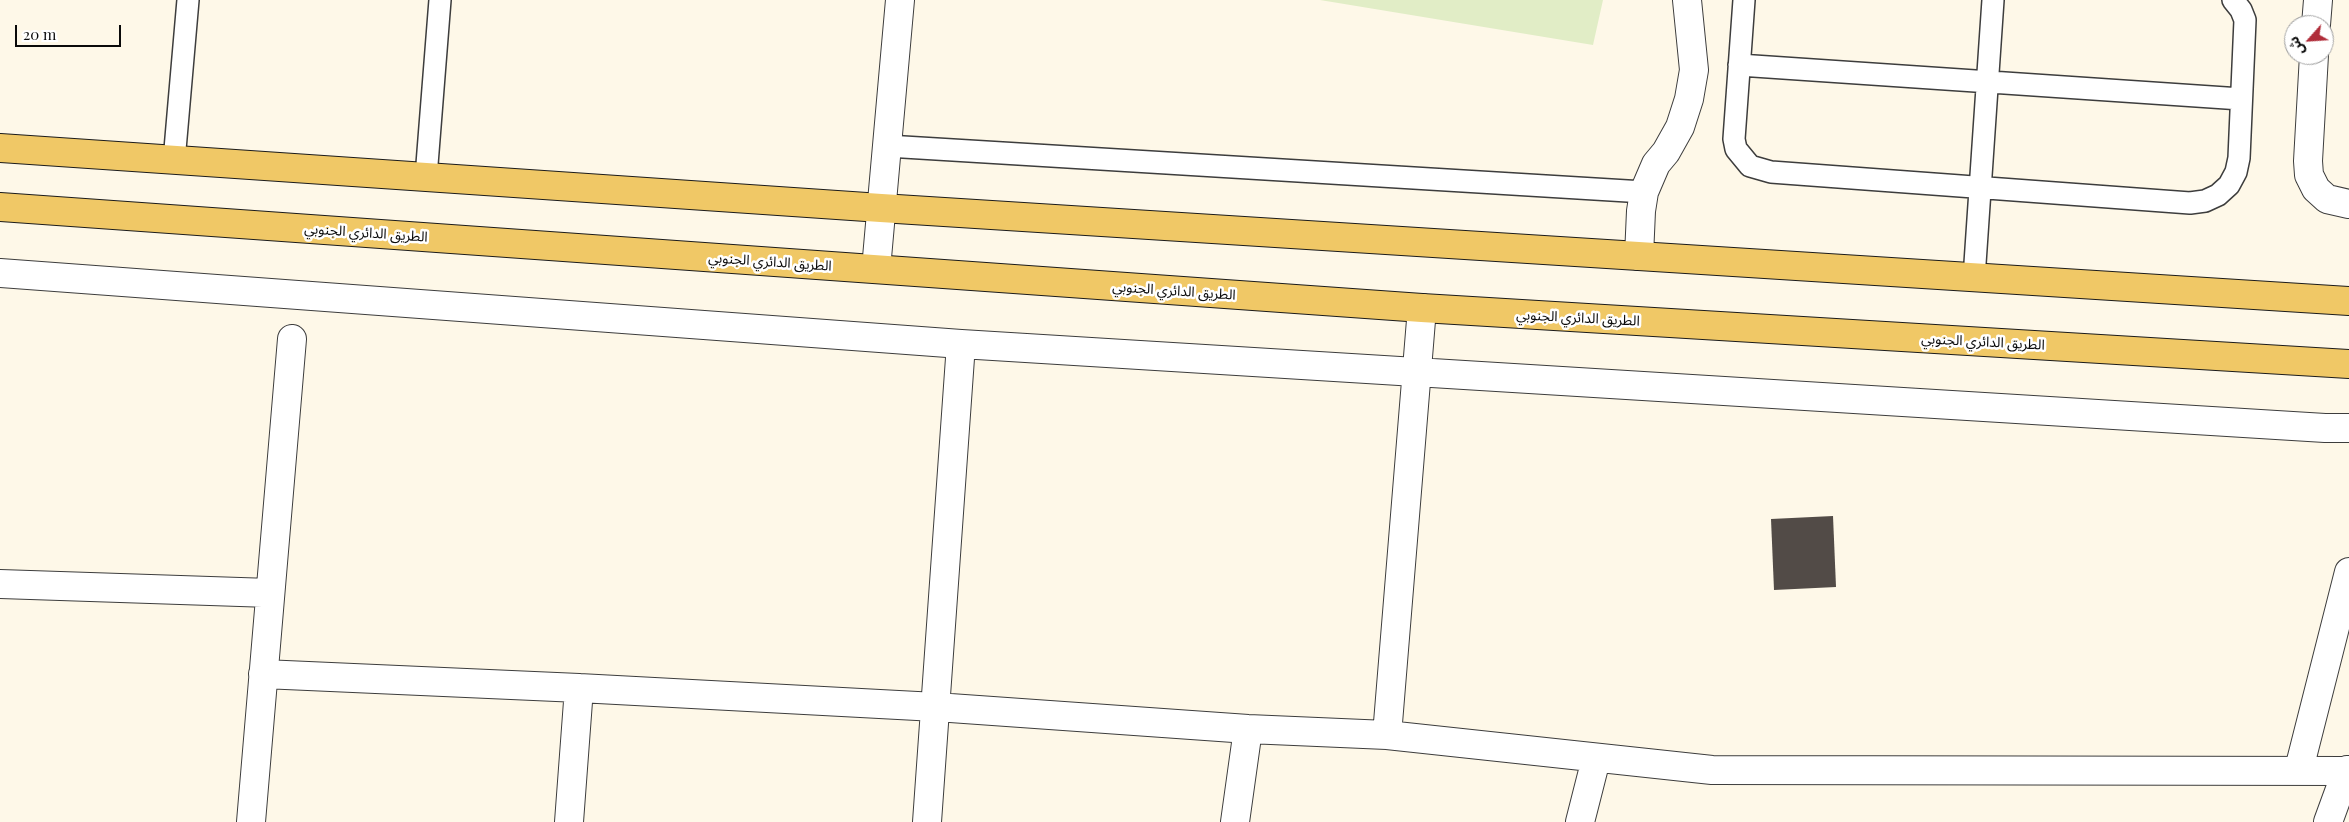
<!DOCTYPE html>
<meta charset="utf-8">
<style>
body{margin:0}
#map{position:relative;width:2349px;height:822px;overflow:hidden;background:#fef8e8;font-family:"Playfair Display","Noto Sans Arabic",serif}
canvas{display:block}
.north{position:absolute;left:2284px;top:15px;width:50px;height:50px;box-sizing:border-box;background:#fff;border:1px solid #9d9d9d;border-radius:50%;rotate:244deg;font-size:14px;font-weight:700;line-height:20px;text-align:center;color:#0a0a0a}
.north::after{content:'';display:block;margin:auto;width:18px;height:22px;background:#b02c39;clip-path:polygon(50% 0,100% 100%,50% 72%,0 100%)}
.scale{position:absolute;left:15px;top:25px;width:106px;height:22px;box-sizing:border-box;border:2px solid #0a0a0a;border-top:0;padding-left:6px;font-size:15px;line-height:18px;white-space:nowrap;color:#0a0a0a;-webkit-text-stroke:4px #fff;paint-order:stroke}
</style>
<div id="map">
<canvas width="2349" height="822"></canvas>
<div class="north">ش</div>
<div class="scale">20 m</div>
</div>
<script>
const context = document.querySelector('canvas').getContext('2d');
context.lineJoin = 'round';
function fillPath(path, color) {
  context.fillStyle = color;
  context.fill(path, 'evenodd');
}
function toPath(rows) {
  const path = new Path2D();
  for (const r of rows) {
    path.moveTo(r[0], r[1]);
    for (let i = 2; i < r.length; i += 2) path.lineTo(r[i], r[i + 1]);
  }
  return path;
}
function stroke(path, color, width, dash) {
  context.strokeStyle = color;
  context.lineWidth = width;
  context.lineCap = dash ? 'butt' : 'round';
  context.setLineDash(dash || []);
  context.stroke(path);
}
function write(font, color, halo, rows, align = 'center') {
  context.font = font + ' "Playfair Display","Noto Sans Arabic",serif';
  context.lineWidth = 5;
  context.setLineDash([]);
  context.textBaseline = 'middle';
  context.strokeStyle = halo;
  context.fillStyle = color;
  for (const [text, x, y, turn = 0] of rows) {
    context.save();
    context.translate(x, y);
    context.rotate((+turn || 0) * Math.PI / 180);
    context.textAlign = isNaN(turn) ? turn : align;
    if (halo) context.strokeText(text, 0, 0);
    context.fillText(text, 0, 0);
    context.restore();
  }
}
fillPath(toPath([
 [1320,0,1603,0,1593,45]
]), '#e1edc6');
fillPath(toPath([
 [1833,516,1836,587,1774,590,1771,519]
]), '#524b47');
const lane = toPath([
 [1744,0,1734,139,1736,149,1750,166,1771,172,2190,203,2205,201,2218,195,2229,185,2236,172,2239,158,2245,20,2241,10,2233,0],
 [1739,65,2241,99],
 [887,146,1644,192],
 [174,161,188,0],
 [426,177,440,0],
 [1974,278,1993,0]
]);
const street = toPath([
 [2316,25,2318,0],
 [2314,55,2308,161,2309,175,2316,189,2327,199,2349,204],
 [1639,256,1641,211,1644,192,1656,164,1666,152,1680,127,1689,99,1694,70,1687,0],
 [876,269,900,0],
 [0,273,961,344,2325,428,2349,428],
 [0,584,270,593],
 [263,674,579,688,936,707,1248,729,1387,735,1712,770,2349,771],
 [1387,735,1422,308],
 [2299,769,2349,572],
 [251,822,292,339],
 [569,822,579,688],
 [927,822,961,344],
 [1235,822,1248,729],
 [1580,822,1596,759],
 [2328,822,2347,770]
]);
const primary = toPath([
 [0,148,881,208,2349,301],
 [0,207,1422,308,2349,364]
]);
stroke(lane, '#3d3d3d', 24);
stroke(street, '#3d3d3d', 30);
stroke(primary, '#1b1b1b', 30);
stroke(lane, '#fff', 21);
stroke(street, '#fff', 28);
stroke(primary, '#f0c866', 28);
write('14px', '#0a0a0a', '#fff', [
 ["الطريق الدائري الجنوبي",366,233,4],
 ["الطريق الدائري الجنوبي",770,262,4],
 ["الطريق الدائري الجنوبي",1174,291,4],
 ["الطريق الدائري الجنوبي",1578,318,3],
 ["الطريق الدائري الجنوبي",1983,342,3]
]);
</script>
